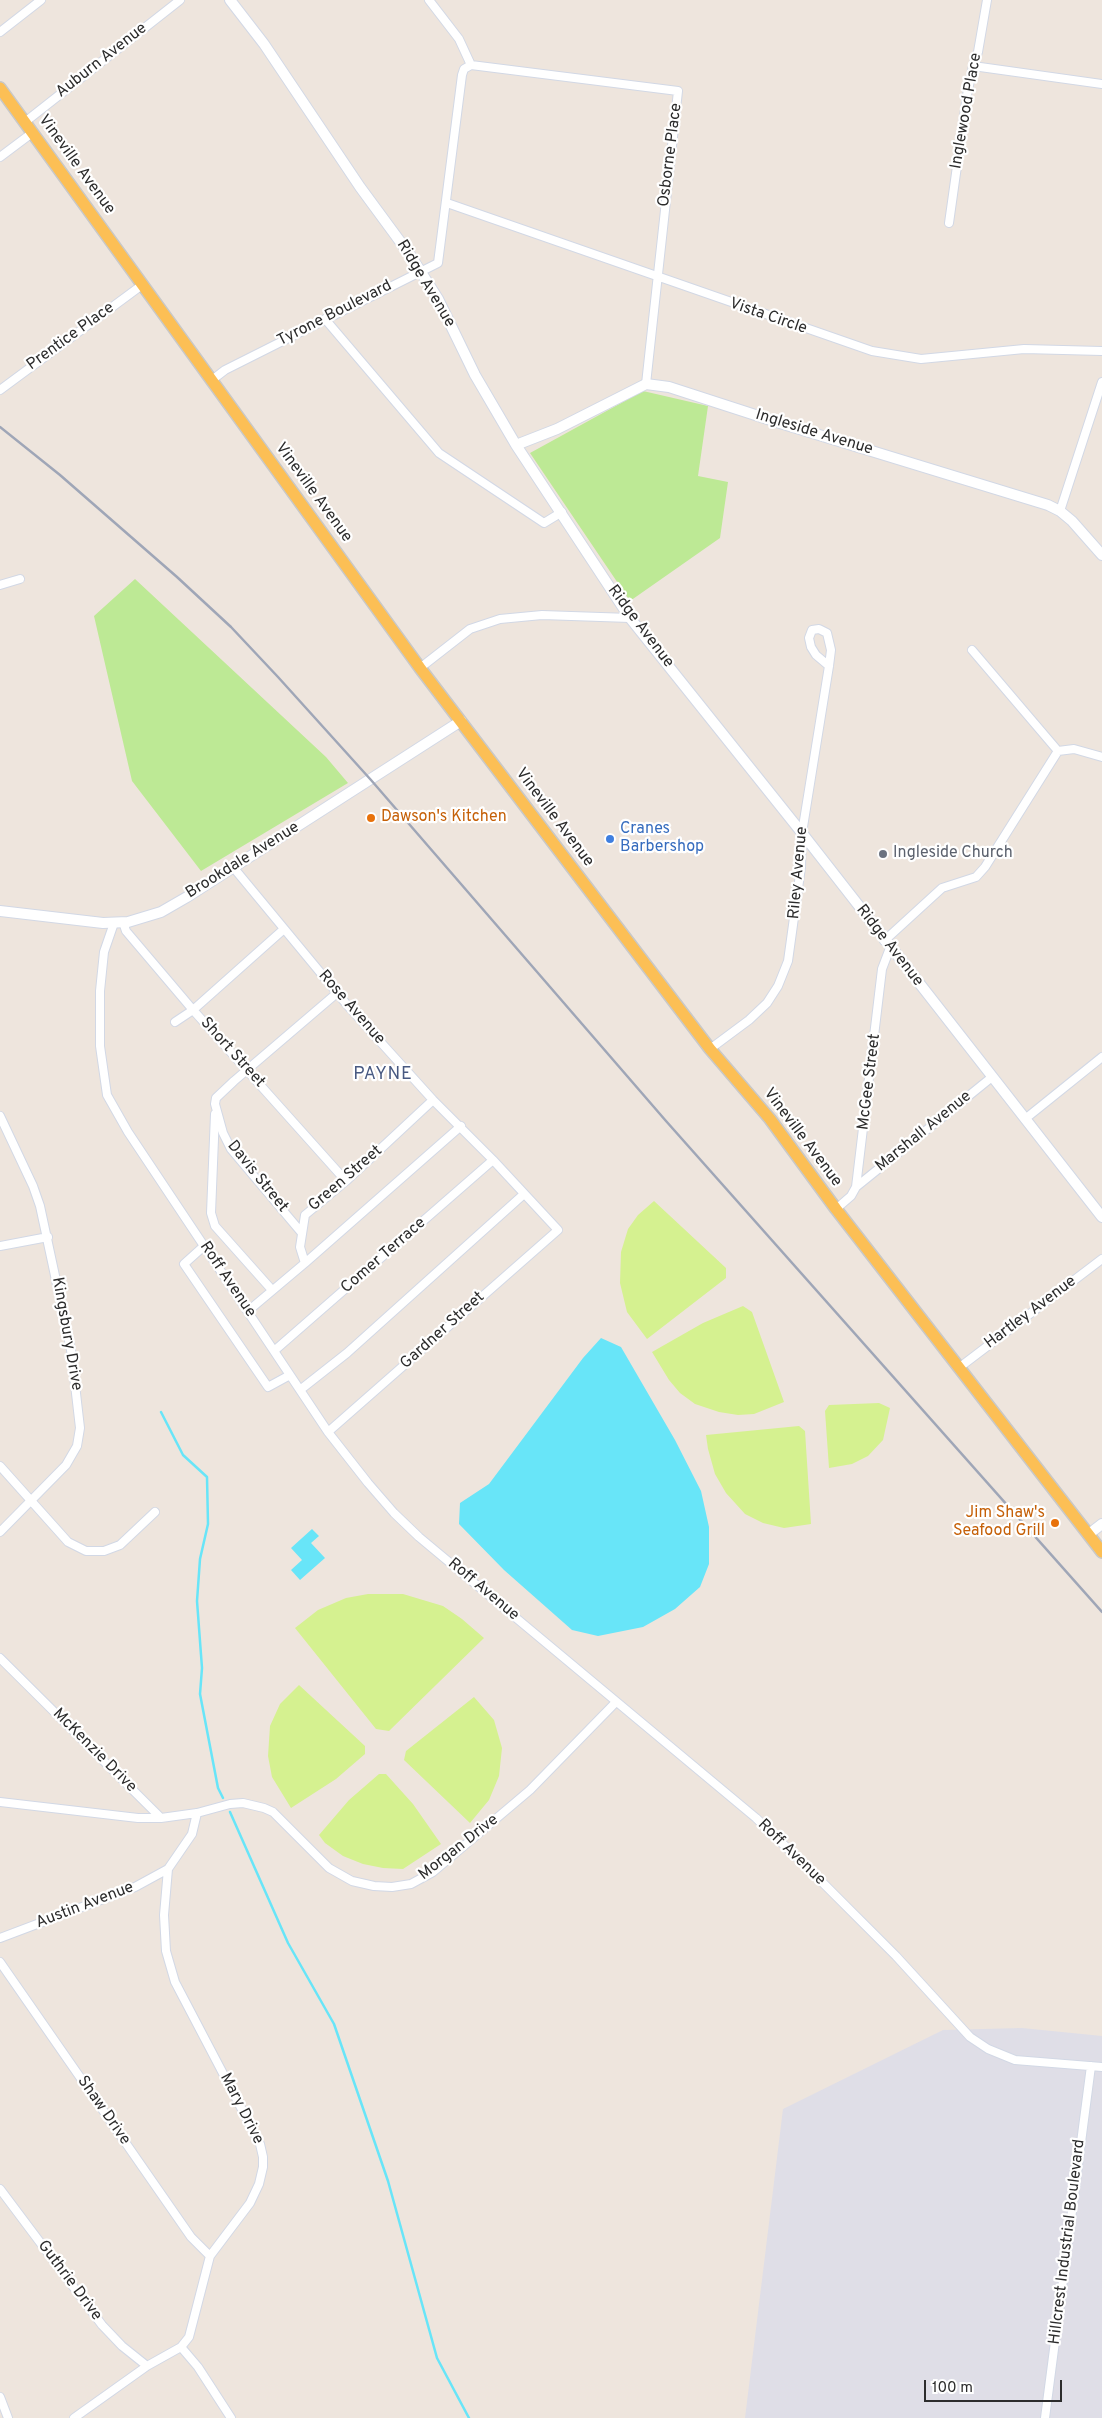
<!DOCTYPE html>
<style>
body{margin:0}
#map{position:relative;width:1102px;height:2418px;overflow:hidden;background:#eee5dd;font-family:Overpass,sans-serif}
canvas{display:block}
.scale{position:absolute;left:924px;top:2380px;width:138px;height:22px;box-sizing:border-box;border:2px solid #2c2c2c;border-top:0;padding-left:6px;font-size:15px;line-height:18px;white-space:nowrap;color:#2c2c2c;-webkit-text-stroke:4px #fff;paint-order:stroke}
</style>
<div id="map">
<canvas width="1102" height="2418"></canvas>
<div class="scale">100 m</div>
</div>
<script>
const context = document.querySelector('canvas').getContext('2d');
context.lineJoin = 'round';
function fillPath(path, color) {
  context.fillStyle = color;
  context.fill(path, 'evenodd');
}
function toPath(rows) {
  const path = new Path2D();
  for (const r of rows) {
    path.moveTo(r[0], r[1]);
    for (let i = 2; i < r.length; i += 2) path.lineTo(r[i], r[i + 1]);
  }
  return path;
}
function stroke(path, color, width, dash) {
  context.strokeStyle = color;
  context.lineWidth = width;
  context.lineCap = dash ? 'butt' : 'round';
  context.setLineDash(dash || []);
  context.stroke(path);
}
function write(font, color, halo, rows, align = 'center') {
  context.font = font + ' Overpass,sans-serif';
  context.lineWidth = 4.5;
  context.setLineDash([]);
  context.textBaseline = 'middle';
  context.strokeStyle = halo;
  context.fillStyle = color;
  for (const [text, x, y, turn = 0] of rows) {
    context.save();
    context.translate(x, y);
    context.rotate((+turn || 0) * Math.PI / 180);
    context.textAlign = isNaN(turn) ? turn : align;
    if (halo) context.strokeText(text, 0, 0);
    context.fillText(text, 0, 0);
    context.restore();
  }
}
fillPath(toPath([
 [1022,2028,1102,2036,1102,2418,745,2418,783,2109,943,2030]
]), '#dfdee7');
fillPath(toPath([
 [643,391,708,406,698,476,728,482,720,538,630,601,530,453],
 [135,579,326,757,348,783,201,871,132,781,94,616]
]), '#bde995');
fillPath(toPath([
 [654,1201,726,1268,726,1278,647,1339,627,1312,620,1283,621,1252,628,1229,638,1215],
 [743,1306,752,1312,784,1402,754,1414,738,1415,719,1412,695,1404,680,1393,669,1380,652,1352,703,1323],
 [879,1403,890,1408,883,1440,868,1456,852,1464,829,1468,825,1411,829,1405],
 [799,1426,805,1431,811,1524,784,1528,763,1523,745,1514,726,1493,715,1474,708,1449,706,1435],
 [368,1594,403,1594,443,1606,462,1619,484,1638,389,1731,376,1729,295,1628,318,1610,346,1598],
 [299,1685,365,1746,365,1754,336,1779,291,1808,272,1777,268,1756,270,1726,280,1704],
 [474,1697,494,1720,502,1748,499,1776,489,1800,470,1823,404,1760,406,1751],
 [379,1774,386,1774,413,1804,441,1844,403,1869,383,1868,363,1864,343,1856,325,1843,319,1835,349,1800]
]), '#d5f190');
fillPath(toPath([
 [601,1338,621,1347,675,1440,701,1491,709,1527,709,1564,700,1587,675,1609,643,1627,598,1636,572,1630,504,1570,459,1524,460,1503,489,1484,583,1358],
 [312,1529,319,1536,311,1543,325,1558,300,1580,291,1570,302,1560,291,1548]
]), '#68e5f8');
stroke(toPath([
 [161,1412,183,1455,207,1477,208,1524,200,1559,197,1601,202,1668,200,1694,218,1788,223,1798],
 [230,1812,288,1943,334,2024,388,2181,437,2358,469,2418]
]), '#68e5f8', 2.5);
const street = toPath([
 [429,0,459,39,471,65,678,91,646,384],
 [0,32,41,0],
 [973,66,1102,84],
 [25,122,180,0],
 [0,157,32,133],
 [447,203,872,351,921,359,1024,349,1102,351],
 [949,223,967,95,973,66,978,52,987,0],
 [325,319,439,453,544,523,562,512],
 [212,380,225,370,438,263,462,75,464,69,471,65],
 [0,390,142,285],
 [1060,511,1102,382],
 [0,585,20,579],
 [972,650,1058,751,1074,749,1102,757],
 [420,668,470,629,500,619,542,615,630,618],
 [233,867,348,1006,433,1100,493,1160,558,1230,328,1432],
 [123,922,126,931,193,1010,346,1181],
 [114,923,104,952,100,991,100,1046,107,1095,128,1132,328,1432,368,1483,394,1513,419,1537,756,1818,810,1870,896,1956,970,2037,988,2049,1015,2060,1102,2067],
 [884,941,942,888,976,877,985,867,1058,751],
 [175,1022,193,1010,284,929],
 [710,1049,749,1020,767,1003,778,986,788,961,801,867,802,833,829,666,831,650,827,633,819,629,812,630,809,638,811,647,816,655,829,666],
 [215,1114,211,1213,215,1226,272,1290],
 [0,1116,33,1186,40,1206,71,1350,80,1428,77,1446,66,1465,0,1532],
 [1025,1119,1102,1057],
 [856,1187,992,1077],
 [836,1209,851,1196,856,1187,882,969,890,948],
 [301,1232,231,1149,223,1133,215,1104,216,1098,234,1081,337,993],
 [0,1246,48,1237],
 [204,1246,184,1264,268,1387,290,1375],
 [305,1263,461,1126],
 [248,1311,305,1263,300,1247,305,1215,346,1181,433,1100],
 [274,1351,493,1160],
 [960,1367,1102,1259],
 [300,1390,347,1353,524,1194],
 [0,1466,68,1542,86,1551,104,1551,120,1545,155,1512],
 [0,1658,161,1818,197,1813,230,1804,243,1803,264,1808,273,1812,329,1868,352,1881,374,1886,392,1887,411,1884,433,1872,530,1790,616,1702],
 [0,1802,138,1818,161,1818],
 [0,1938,135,1887,168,1869],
 [0,1962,191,2237,210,2256],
 [0,2189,102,2325,122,2346,147,2366],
 [181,2347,198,2367,231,2418],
 [0,2397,8,2418],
 [74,2418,147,2366,181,2347,189,2337,210,2256,250,2203,259,2184,263,2167,263,2157,260,2144,175,1982,166,1951,164,1915,168,1869,192,1834,197,1813],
 [1045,2418,1091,2066]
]);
const secondary = toPath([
 [230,0,264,44,360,187,410,255,438,299,475,375,516,445,630,618,802,833,1102,1217],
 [516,445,557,429,646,384,669,387,780,423,1048,505,1060,511,1072,521,1102,555],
 [0,911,103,923,128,922,161,912,187,897,461,721],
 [1089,1534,1102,1524]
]);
const primary = toPath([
 [0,88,420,668,710,1049,770,1119,836,1209,1102,1552]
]);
stroke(street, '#d2d8e5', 10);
stroke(secondary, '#d2d8e5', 12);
stroke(primary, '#c8c8c8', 14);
stroke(street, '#fff', 8);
stroke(secondary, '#fff', 10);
stroke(primary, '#fcbf55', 11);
stroke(toPath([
 [0,427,60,475,177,577,231,627,278,677,371,780,666,1121,1102,1612]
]), '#9fa6b7', 2.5);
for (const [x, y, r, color] of [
 [371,818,5,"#e8710a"],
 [610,839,5,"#3f7fe0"],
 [883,854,5,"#6b7280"],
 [1055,1523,5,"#e8710a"]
]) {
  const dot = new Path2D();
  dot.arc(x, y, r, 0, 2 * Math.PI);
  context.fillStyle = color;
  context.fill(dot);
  stroke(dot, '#fff', 2);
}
write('16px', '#2c2c2c', '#fff', [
 ["Auburn Avenue",102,61,-38],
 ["Inglewood Place",967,111,-80],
 ["Osborne Place",671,155,-83],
 ["Vineville Avenue",76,165,54],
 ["Ridge Avenue",425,284,59],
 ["Tyrone Boulevard",335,314,-27],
 ["Vista Circle",768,317,19],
 ["Prentice Place",71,337,-36],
 ["Ingleside Avenue",814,433,17],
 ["Vineville Avenue",313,493,54],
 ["Ridge Avenue",640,627,53],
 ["Vineville Avenue",554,818,53],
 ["Brookdale Avenue",243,861,-32],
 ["Riley Avenue",799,873,-85],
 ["Ridge Avenue",889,946,52],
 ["Rose Avenue",351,1008,49],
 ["Short Street",232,1053,48],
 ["McGee Street",870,1082,-83],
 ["Marshall Avenue",924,1132,-39],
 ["Vineville Avenue",802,1138,53],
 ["Davis Street",257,1177,51],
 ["Green Street",346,1179,-41],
 ["Comer Terrace",384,1256,-41],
 ["Roff Avenue",227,1280,56],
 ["Hartley Avenue",1031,1313,-37],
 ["Gardner Street",443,1331,-42],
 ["Kingsbury Drive",66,1334,80],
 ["Roff Avenue",483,1590,40],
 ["McKenzie Drive",94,1751,45],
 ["Morgan Drive",459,1848,-38],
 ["Roff Avenue",791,1853,44],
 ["Austin Avenue",85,1906,-21],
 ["Mary Drive",241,2109,63],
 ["Shaw Drive",103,2111,55],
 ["Hillcrest Industrial Boulevard",1068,2242,-83],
 ["Guthrie Drive",69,2281,53]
]);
write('16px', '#c56008', '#fff', [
 ["Dawson's Kitchen",381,818],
 ["Jim Shaw's",1045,1514,"right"],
 ["Seafood Grill",1045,1532,"right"]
], 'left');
write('16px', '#366cbe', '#fff', [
 ["Cranes",620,830],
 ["Barbershop",620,848]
], 'left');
write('16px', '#5b616d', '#fff', [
 ["Ingleside Church",893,854]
], 'left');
context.letterSpacing = '1px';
write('18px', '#485981', '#fff', [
 ["PAYNE",383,1075]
]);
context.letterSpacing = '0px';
</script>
